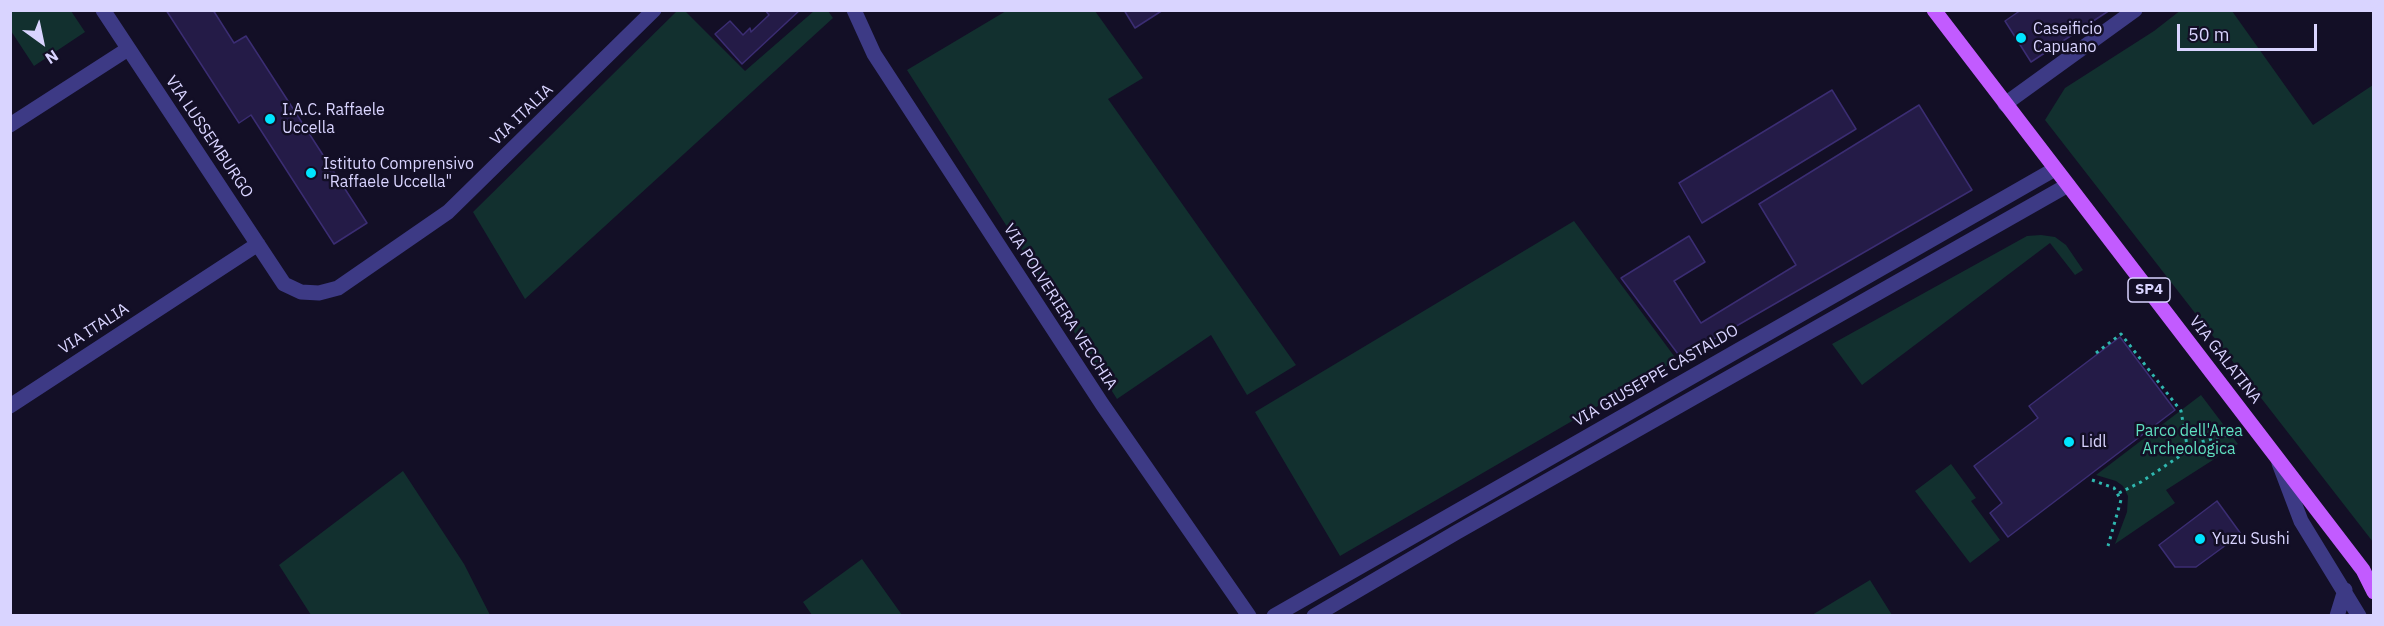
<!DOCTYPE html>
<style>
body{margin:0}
#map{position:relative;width:2384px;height:626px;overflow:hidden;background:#130f26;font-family:"IBM Plex Sans",sans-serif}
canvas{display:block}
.frame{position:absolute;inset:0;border:12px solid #d9d4ff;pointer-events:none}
.north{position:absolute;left:12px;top:12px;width:60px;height:60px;-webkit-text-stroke:4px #130f26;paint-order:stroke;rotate:147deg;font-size:16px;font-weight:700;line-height:24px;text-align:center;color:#d9d4ff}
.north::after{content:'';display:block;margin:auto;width:21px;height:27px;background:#d9d4ff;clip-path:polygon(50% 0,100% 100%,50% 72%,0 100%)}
.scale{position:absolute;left:2177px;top:24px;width:140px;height:27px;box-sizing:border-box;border:3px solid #d9d4ff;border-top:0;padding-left:8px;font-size:18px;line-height:21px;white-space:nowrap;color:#d9d4ff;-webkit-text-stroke:4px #130f26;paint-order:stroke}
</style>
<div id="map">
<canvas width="2384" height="626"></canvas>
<div class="frame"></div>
<div class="north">N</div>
<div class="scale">50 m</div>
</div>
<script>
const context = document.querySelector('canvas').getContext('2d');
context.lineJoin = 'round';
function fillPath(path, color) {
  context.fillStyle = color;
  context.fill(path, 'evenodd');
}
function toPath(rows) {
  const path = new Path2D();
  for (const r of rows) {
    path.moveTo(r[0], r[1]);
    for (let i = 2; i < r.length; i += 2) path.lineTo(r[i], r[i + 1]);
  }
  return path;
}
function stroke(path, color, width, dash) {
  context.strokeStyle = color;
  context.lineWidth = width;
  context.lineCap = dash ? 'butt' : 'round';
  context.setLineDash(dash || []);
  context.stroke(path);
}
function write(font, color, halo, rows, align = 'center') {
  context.font = font + ' "IBM Plex Sans",sans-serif';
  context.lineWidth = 5;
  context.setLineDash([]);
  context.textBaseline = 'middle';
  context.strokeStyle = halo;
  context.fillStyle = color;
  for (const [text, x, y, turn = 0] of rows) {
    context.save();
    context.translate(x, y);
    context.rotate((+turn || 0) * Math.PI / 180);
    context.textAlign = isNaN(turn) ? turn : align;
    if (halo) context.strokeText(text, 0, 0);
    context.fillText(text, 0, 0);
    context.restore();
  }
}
fillPath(toPath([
 [2181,10,2232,11,2313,125,2373,85,2373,542,2045,120,2065,88,2154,31],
 [10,11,71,11,85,32,34,66,11,31],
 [677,11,685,11,745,71,814,11,828,11,833,18,525,299,473,212],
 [1006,11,1095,11,1143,78,1108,99,1296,365,1247,395,1211,335,1117,399,907,70],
 [1574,221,1677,360,1340,556,1255,412],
 [2041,235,2055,237,2066,245,2083,270,2075,275,2050,243,1862,385,1832,344,2027,236],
 [2201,395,2238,444,2166,490,2175,503,2115,544,2127,512,2128,496,2123,486,2116,481,2096,475],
 [1951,464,1976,498,1971,501,2000,540,1970,563,1915,491],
 [403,471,464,564,490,615,311,615,279,565],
 [862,559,902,615,812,615,803,602],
 [1870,580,1892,615,1812,615]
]), '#12302f');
const building = toPath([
 [166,10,213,10,234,43,246,36,367,223,334,244,251,115,239,123,166,10],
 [765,10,800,10,742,64,715,34,730,21,743,35,750,28,751,32,769,15,765,10],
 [1124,10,1163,10,1135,28,1124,10],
 [2021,10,2110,10,2031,62,2005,21,2021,10],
 [1832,90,1856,129,1702,223,1679,183,1832,90],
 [1919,105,1972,190,1681,358,1621,278,1689,236,1705,262,1674,281,1701,323,1796,265,1759,204,1919,105],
 [2120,337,2175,410,2008,537,1990,513,2002,503,1974,466,2038,418,2029,406,2120,337],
 [2217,501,2241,534,2196,567,2175,567,2159,545,2217,501]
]);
fillPath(building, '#241b47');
stroke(building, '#3b2d73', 1.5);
stroke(toPath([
 [2096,353,2121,334,2181,411,2188,451],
 [2092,480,2114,488,2121,500,2108,546],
 [2119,493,2141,482,2201,442,2236,432]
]), '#2fb8b0', 3, [3, 4.5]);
stroke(toPath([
 [103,10,284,284,301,292,319,293,338,288,448,212,654,10],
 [854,10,874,54,1102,404,1249,616],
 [2005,104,2135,10],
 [10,125,128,49],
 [10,406,258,244],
 [2279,463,2301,521,2359,616],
 [1274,616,2055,169],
 [1314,616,1457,532,2068,185],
 [2337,616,2345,590]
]), '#3d3a85', 15);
stroke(toPath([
 [1934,10,2363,570,2374,592]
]), '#c25bff', 15);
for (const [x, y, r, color] of [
 [2021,38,6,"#00e5ff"],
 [270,119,6,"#00e5ff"],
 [311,173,6,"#00e5ff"],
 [2069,442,6,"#00e5ff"],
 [2200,539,6,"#00e5ff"]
]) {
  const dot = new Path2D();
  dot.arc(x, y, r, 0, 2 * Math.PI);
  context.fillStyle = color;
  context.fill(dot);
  stroke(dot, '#130f26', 2);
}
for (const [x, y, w] of [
 [2149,290,42]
]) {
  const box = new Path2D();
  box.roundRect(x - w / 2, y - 12, w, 24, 4.5);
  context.fillStyle = '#130f26';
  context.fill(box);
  stroke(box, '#d9d4ff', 1.5);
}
write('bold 15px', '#d9d4ff', null, [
 ["SP4",2149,290]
]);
write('16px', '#d9d4ff', '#130f26', [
 ["Caseificio",2033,29],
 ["Capuano",2033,47],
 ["I.A.C. Raffaele",282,110],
 ["Uccella",282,128],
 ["Istituto Comprensivo",323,164],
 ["\"Raffaele Uccella\"",323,182],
 ["Lidl",2081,442],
 ["Yuzu Sushi",2212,539]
], 'left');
write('16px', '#d9d4ff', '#130f26', [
 ["VIA ITALIA",522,115,-44],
 ["VIA LUSSEMBURGO",209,137,56],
 ["VIA POLVERIERA VECCHIA",1060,307,57],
 ["VIA ITALIA",94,329,-33],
 ["VIA GALATINA",2225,360,52],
 ["VIA GIUSEPPE CASTALDO",1656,376,-30]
]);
write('16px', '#5fe0c0', '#130f26', [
 ["Parco dell'Area",2189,431],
 ["Archeologica",2189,449]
]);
</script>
